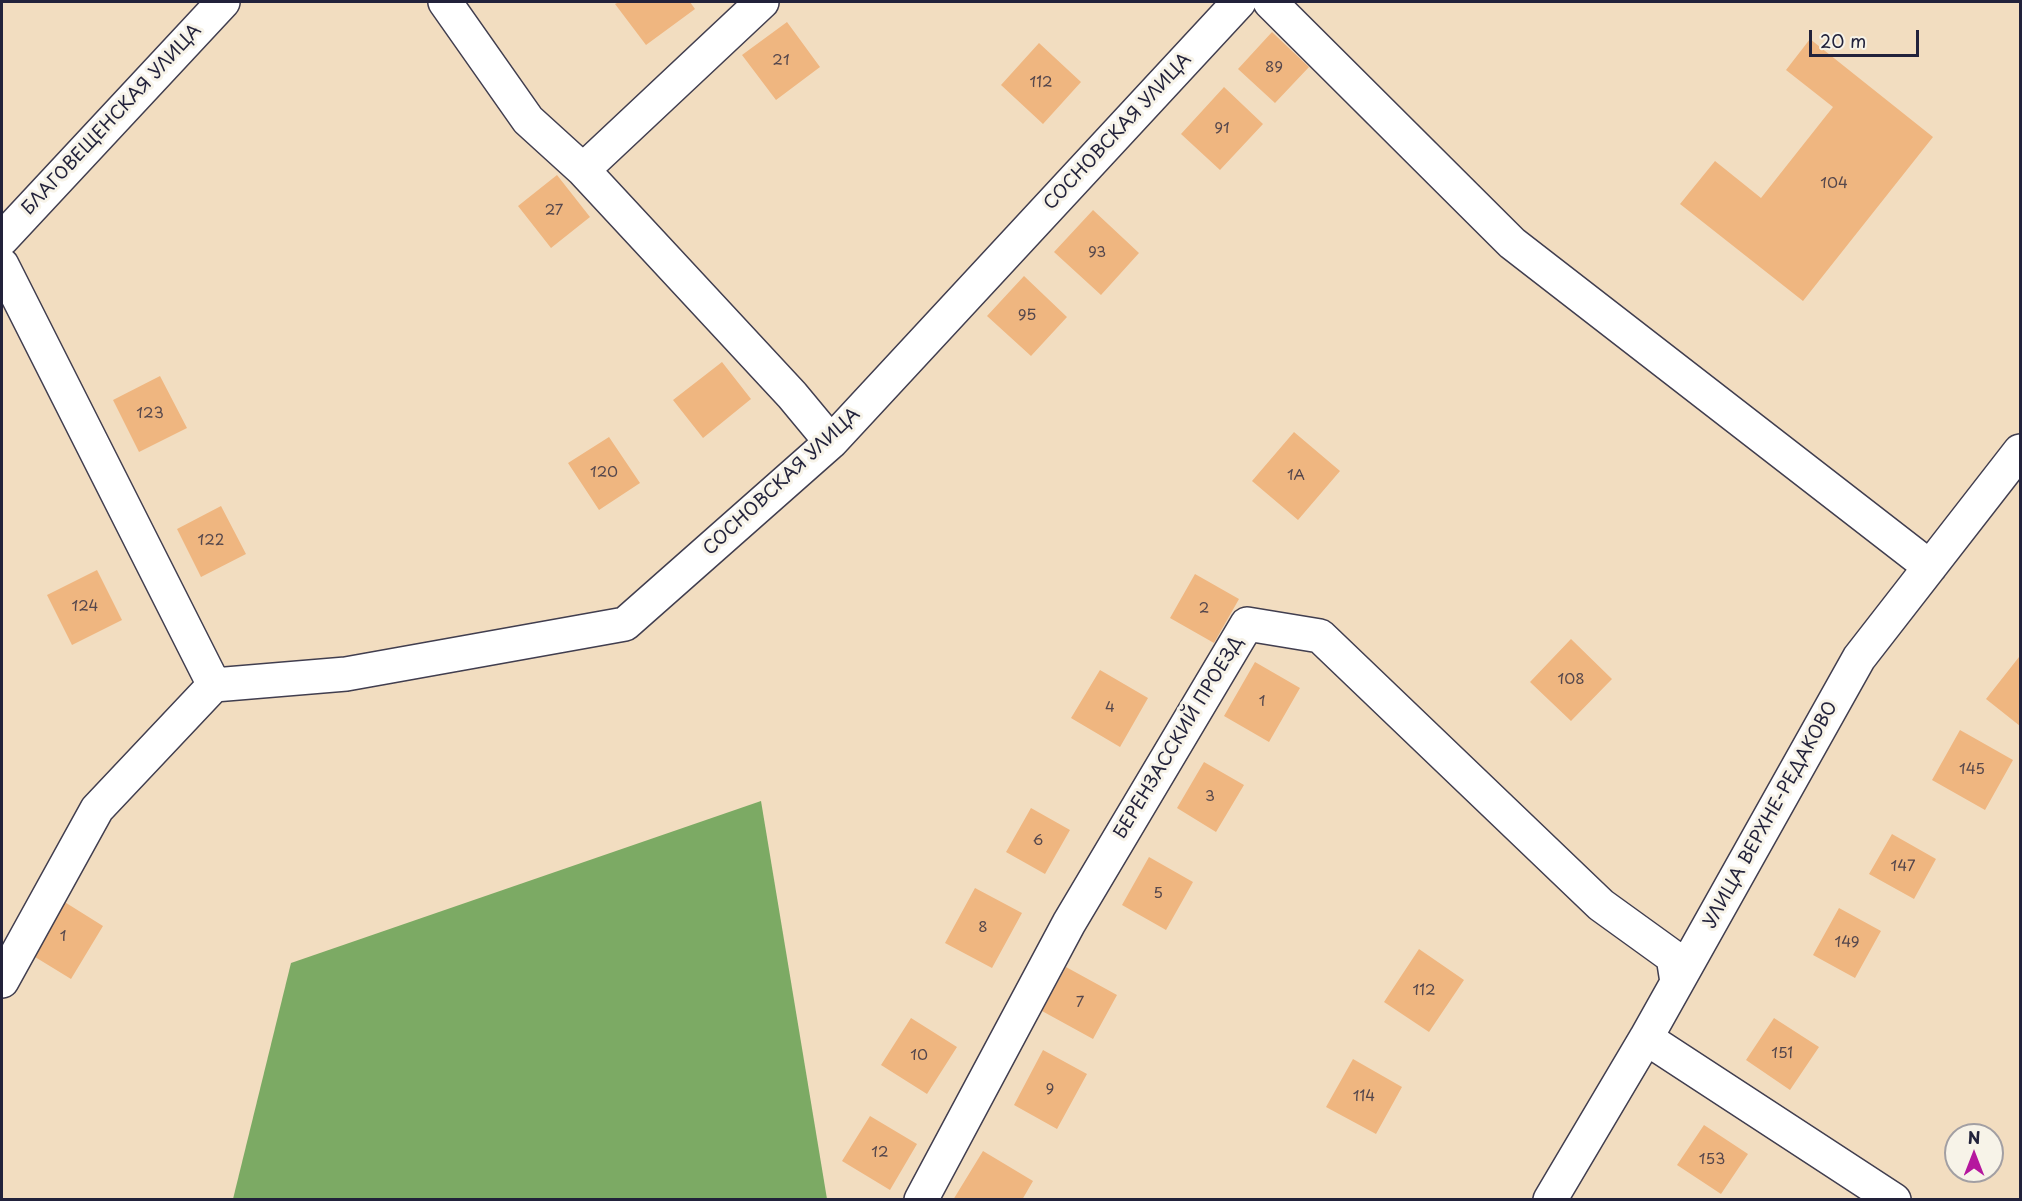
<!DOCTYPE html>
<meta charset="utf-8">
<style>
body{margin:0}
#map{position:relative;width:2022px;height:1201px;overflow:hidden;background:#f2ddc0;font-family:"Playpen Sans",sans-serif}
canvas{display:block}
.frame{position:absolute;inset:0;border:3px solid #22223b;pointer-events:none}
.north{position:absolute;left:1944px;top:1123px;width:60px;height:60px;box-sizing:border-box;background:#f7f3e8;border:2px solid #a29fa3;border-radius:50%;rotate:0deg;font-size:16px;font-weight:700;line-height:24px;text-align:center;color:#22223b}
.north::after{content:'';display:block;margin:auto;width:21px;height:27px;background:#b5179e;clip-path:polygon(50% 0,100% 100%,50% 72%,0 100%)}
.scale{position:absolute;left:1809px;top:30px;width:110px;height:27px;box-sizing:border-box;border:3px solid #22223b;border-top:0;padding-left:8px;font-size:18px;line-height:21px;white-space:nowrap;color:#22223b;-webkit-text-stroke:4px #f7f3e8;paint-order:stroke}
</style>
<div id="map">
<canvas width="2022" height="1201"></canvas>
<div class="frame"></div>
<div class="north">N</div>
<div class="scale">20 m</div>
</div>
<script>
const context = document.querySelector('canvas').getContext('2d');
context.lineJoin = 'round';
function fillPath(path, color) {
  context.fillStyle = color;
  context.fill(path, 'evenodd');
}
function toPath(rows) {
  const path = new Path2D();
  for (const r of rows) {
    path.moveTo(r[0], r[1]);
    for (let i = 2; i < r.length; i += 2) path.lineTo(r[i], r[i + 1]);
  }
  return path;
}
function stroke(path, color, width, dash) {
  context.strokeStyle = color;
  context.lineWidth = width;
  context.lineCap = dash ? 'butt' : 'round';
  context.setLineDash(dash || []);
  context.stroke(path);
}
function write(font, color, halo, rows, align = 'center') {
  context.font = font + ' "Playpen Sans",sans-serif';
  context.lineWidth = 6;
  context.setLineDash([]);
  context.textBaseline = 'middle';
  context.strokeStyle = halo;
  context.fillStyle = color;
  for (const [text, x, y, turn = 0] of rows) {
    context.save();
    context.translate(x, y);
    context.rotate((+turn || 0) * Math.PI / 180);
    context.textAlign = isNaN(turn) ? turn : align;
    if (halo) context.strokeText(text, 0, 0);
    context.fillText(text, 0, 0);
    context.restore();
  }
}
fillPath(toPath([
 [761,801,827,1199,233,1199,291,963]
]), '#7caa64');
fillPath(toPath([
 [619,2,690,2,695,9,646,45,615,4],
 [787,22,820,67,776,100,742,55],
 [1272,32,1309,67,1275,103,1238,69],
 [1810,39,1933,137,1803,301,1680,204,1715,161,1761,198,1833,107,1786,70],
 [1039,43,1081,82,1043,124,1001,85],
 [1224,87,1263,124,1220,170,1181,134],
 [557,175,590,217,551,248,518,206],
 [1093,210,1139,253,1101,295,1054,252],
 [1024,276,1067,317,1031,356,987,316],
 [722,362,751,399,703,438,673,400],
 [160,376,187,428,139,452,113,400],
 [1294,432,1340,471,1298,520,1252,481],
 [609,437,640,483,599,510,568,463],
 [221,506,246,554,201,577,177,529],
 [97,570,122,620,72,645,47,595],
 [1195,574,1239,599,1214,643,1170,618],
 [1571,639,1612,679,1571,721,1530,682],
 [2019,657,2020,659,2020,726,1986,699],
 [1255,662,1300,688,1269,742,1224,716],
 [1100,670,1148,698,1120,747,1071,718],
 [1960,730,2013,760,1985,810,1932,780],
 [1204,762,1244,785,1216,832,1177,808],
 [1031,808,1070,830,1045,874,1006,852],
 [1892,834,1936,859,1914,899,1869,874],
 [1149,857,1193,882,1166,930,1122,905],
 [975,888,1022,913,992,968,945,943],
 [55,896,103,926,71,979,22,949],
 [1839,908,1881,931,1855,978,1813,955],
 [1419,949,1464,980,1429,1032,1384,1002],
 [1066,967,1117,995,1093,1039,1042,1011],
 [911,1018,957,1047,927,1094,881,1065],
 [1774,1018,1819,1047,1790,1090,1746,1060],
 [1043,1050,1087,1074,1057,1129,1014,1105],
 [1353,1059,1402,1087,1376,1134,1326,1107],
 [870,1116,917,1144,890,1190,842,1161],
 [1704,1125,1748,1154,1721,1194,1677,1165],
 [983,1151,1033,1181,1022,1200,953,1200]
]), '#efb680');
const minor = toPath([
 [445,2,528,120,583,170,792,395,831,442],
 [1270,2,1512,243,1930,567],
 [583,170,762,2],
 [2,239,223,2],
 [2,265,214,685],
 [214,685,346,674,625,624,831,442,1239,2],
 [2,981,97,809,214,685],
 [1646,1038,1894,1200],
 [921,1200,1069,923,1247,624,1320,636,1601,905,1673,957,1677,982],
 [1550,1200,1646,1038,1859,658,2020,451]
]);
stroke(minor, '#413e4f', 36);
stroke(minor, '#fff', 33);
write('15px', '#55474c', null, [
 ["21",781,61],
 ["89",1274,68],
 ["112",1041,83],
 ["91",1222,129],
 ["104",1834,184],
 ["27",554,211],
 ["93",1097,253],
 ["95",1027,316],
 ["123",150,414],
 ["120",604,473],
 ["1А",1296,476],
 ["122",211,541],
 ["124",85,607],
 ["2",1204,609],
 ["108",1571,680],
 ["1",1262,702],
 ["4",1110,708],
 ["145",1972,770],
 ["3",1210,797],
 ["6",1038,841],
 ["147",1903,867],
 ["5",1158,894],
 ["8",983,928],
 ["1",63,937],
 ["149",1847,943],
 ["112",1424,991],
 ["7",1080,1003],
 ["151",1782,1054],
 ["10",919,1056],
 ["9",1050,1090],
 ["114",1364,1097],
 ["12",880,1153],
 ["153",1712,1160]
]);
write('18px', '#22223b', '#f7f3e8', [
 ["БЛАГОВЕЩЕНСКАЯ УЛИЦА",112,120,-47],
 ["СОСНОВСКАЯ УЛИЦА",1118,132,-47],
 ["СОСНОВСКАЯ УЛИЦА",782,482,-43],
 ["БЕРЕНЗАССКИЙ ПРОЕЗД",1179,738,-59],
 ["УЛИЦА ВЕРХНЕ-РЕДАКОВО",1771,815,-61]
]);
</script>
